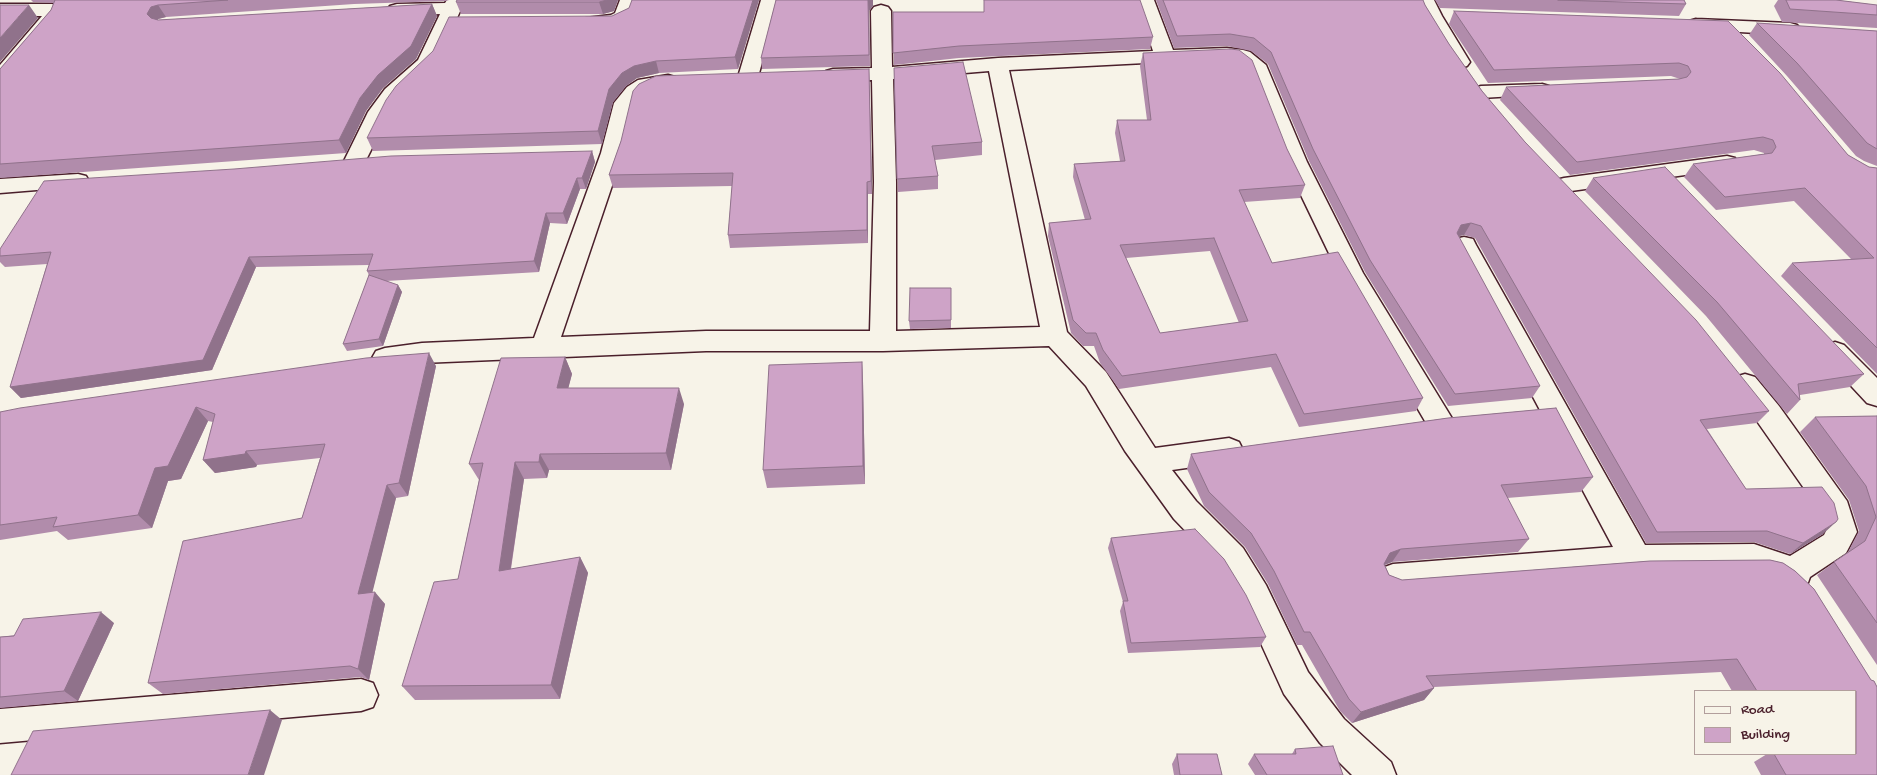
<!DOCTYPE html>
<style>
body{margin:0}
#map{position:relative;width:1877px;height:775px;overflow:hidden;background:#f7f3e8;font-family:"Gochi Hand",sans-serif}
canvas{display:block}
.legend{position:absolute;left:1694px;top:690px;width:162px;height:65px;box-sizing:border-box;background:#f7f3e8;border:1px solid #b29e9c;margin:0;padding:6px 9px;list-style:none;font-size:15px;color:#4a1f2b}
.legend li{display:flex;align-items:center;gap:10px;height:25px}
.legend b{width:25px;border:1px solid #b29e9c}
</style>
<div id="map">
<canvas width="1877" height="775"></canvas>
<ul class="legend">
<li><b style="height:6px;background:#f7f3e8"></b>Road</li>
<li><b style="height:14px;background:#cea3c7"></b>Building</li>
</ul>
</div>
<script>
const context = document.querySelector('canvas').getContext('2d');
context.lineJoin = 'round';
function toPath(rows) {
  const path = new Path2D();
  for (const r of rows) {
    path.moveTo(r[0], r[1]);
    for (let i = 2; i < r.length; i += 2) path.lineTo(r[i], r[i + 1]);
  }
  return path;
}
function stroke(path, color, width, dash) {
  context.strokeStyle = color;
  context.lineWidth = width;
  context.lineCap = dash ? 'butt' : 'round';
  context.setLineDash(dash || []);
  context.stroke(path);
}
function fillPath(path, color) {
  context.fillStyle = color;
  context.fill(path, 'evenodd');
}
const minor = toPath([
 [447,0,465,0,437,63,400,97,390,112,363,166,355,168,347,166,344,161,368,112,385,89,418,60,440,14,397,16,390,14,387,10,390,6,397,4,445,3,447,0],
 [620,0,638,0,630,20,615,27,593,28,586,26,583,22,586,18,611,15,615,13,620,0],
 [761,0,779,0,758,77,755,81,748,83,741,81,738,77,761,0],
 [1136,0,1154,0,1173,50,1227,48,1243,50,1250,52,1266,65,1307,162,1363,273,1453,420,1449,428,1439,431,1429,428,1339,274,1285,162,1250,72,1237,61,1165,62,1009,70,1067,332,1106,372,1155,448,1229,438,1239,442,1243,450,1239,458,1229,462,1172,470,1196,501,1243,548,1266,585,1308,672,1344,719,1391,762,1396,775,1352,775,1320,743,1284,694,1243,604,1221,568,1174,519,1125,451,1086,386,1049,346,883,351,706,351,422,363,385,368,376,365,372,358,376,351,385,348,422,343,534,338,601,153,614,103,627,87,638,80,668,75,675,77,678,81,675,85,651,89,641,95,635,103,623,153,561,337,706,331,870,331,874,182,872,80,833,81,826,79,823,75,826,71,833,69,872,68,871,11,874,7,881,5,888,7,891,11,892,67,998,58,1153,51,1136,0],
 [989,71,1040,327,896,331,896,182,893,79,989,71],
 [1416,0,1434,0,1442,16,1470,62,1467,66,1460,68,1453,66,1422,16,1416,0],
 [0,4,52,4,59,6,62,10,58,22,7,82,0,84,0,65,42,16,0,16,0,4],
 [1696,19,1790,23,1797,25,1800,29,1797,33,1790,35,1689,29,1686,25,1689,21,1696,19],
 [1542,84,1549,86,1552,90,1549,94,1481,98,1474,96,1471,92,1474,88,1481,86,1542,84],
 [1727,156,1735,158,1738,163,1735,168,1564,192,1556,190,1552,185,1556,180,1564,178,1727,156],
 [78,174,86,176,89,181,86,186,0,193,0,179,78,174],
 [1464,237,1473,239,1476,245,1645,545,1754,544,1790,556,1824,535,1826,531,1822,514,1731,384,1735,377,1745,374,1755,377,1779,406,1847,501,1857,532,1846,553,1810,577,1806,588,1795,592,1784,588,1767,575,1754,572,1636,573,1393,592,1382,588,1377,578,1382,568,1393,564,1613,547,1452,245,1455,239,1464,237],
 [1835,342,1844,345,1877,378,1877,406,1867,403,1826,359,1822,352,1826,345,1835,342],
 [361,679,373,683,378,695,373,707,361,711,0,743,0,709,361,679]
]);
stroke(minor, '#4a1f2b', 3);
fillPath(minor, '#f7f3e8');
fillPath(toPath([
 [31,0,449,0,446,1,354,4,166,17,158,19,158,20,432,4,437,16,416,59,383,88,366,111,346,153,0,178,0,69,51,10,54,3,33,2],
 [457,0,618,0,614,11,603,14,461,14,456,2],
 [759,0,738,69,659,73,637,78,626,86,613,102,602,144,373,151,367,138,629,8],
 [776,0,873,0,873,6,869,11,870,66,762,69,761,58],
 [1156,0,1423,0,1425,5,1449,44,1482,91,1525,142,1769,411,1757,423,1707,429,1746,489,1823,534,1790,554,1754,542,1646,543,1475,238,1464,235,1458,236,1540,386,1532,398,1448,406,1365,272,1309,161,1268,64,1251,51,1227,46,1174,48],
 [1435,0,1684,0,1686,4,1679,16,1440,8],
 [1778,0,1836,0,1877,5,1877,28,1782,22,1774,6],
 [1454,11,1728,21,1848,155,1869,167,1877,168,1877,374,1781,276,1792,263,1851,259,1794,201,1716,210,1684,177,1693,164,1764,154,1764,153,1754,150,1570,175,1500,100,1506,87,1680,79,1671,76,1488,83,1449,24],
 [893,12,983,12,1153,37,1150,49,959,58,894,65],
 [1757,23,1877,31,1877,166,1864,161,1856,156,1787,76,1749,35],
 [1143,53,1287,149,1305,185,1300,198,1244,202,1272,263,1423,398,1416,411,1299,427,1271,367,1119,389,1100,363,1094,346,1083,346,1071,333,1048,236,1049,223,1085,220,1073,177,1074,164,1120,161,1115,133,1117,120,1147,120,1140,66],
 [1210,251,1239,323,1160,333,1126,258],
 [894,68,982,142,982,155,935,160,938,176,938,189,898,192],
 [869,69,872,182,872,194,868,194,868,243,730,248,728,235,732,186,613,188,609,175,621,141],
 [592,151,595,162,586,189,580,189,567,224,550,223,539,272,386,281,398,285,402,292,383,346,347,351,343,344,369,275,367,271,369,265,256,267,212,370,21,398,10,387,47,264,5,267,0,262,0,249],
 [1593,178,1864,374,1850,387,1800,395,1800,400,1787,414,1706,316,1585,191],
 [951,288,951,328,910,329,909,321],
 [565,357,572,374,568,388,684,404,671,470,549,470,547,478,524,479,511,569,580,557,588,573,560,699,415,700,402,686,458,579,479,480,469,464],
 [862,362,863,381,865,484,767,488,763,470],
 [436,366,408,496,396,498,372,592,385,604,369,680,361,677,163,694,148,683,302,518,320,458,257,465,256,467,215,473,203,460,213,422,208,421,181,479,168,481,152,528,68,540,57,531,0,540,0,412],
 [1556,408,1593,477,1581,492,1507,498,1529,539,1518,552,1392,562,1385,565,1389,575,1402,580,1650,561,1770,560,1783,563,1795,571,1814,589,1871,680,1874,681,1877,687,1877,775,1761,775,1754,762,1767,754,1856,754,1856,691,1732,691,1721,672,1434,687,1434,688,1424,700,1352,723,1340,711,1302,645,1297,645,1268,584,1245,547,1204,506,1187,469,1191,454,1448,418],
 [1877,416,1877,665,1817,575,1848,552,1859,531,1849,500,1800,432,1815,417],
 [1111,538,1266,637,1260,647,1128,653,1120,611,1123,602,1108,548],
 [114,623,78,701,0,708,0,637],
 [1295,749,1343,775,1255,775,1248,764,1254,754,1292,754],
 [1177,754,1222,775,1174,775,1172,764]
]), '#b18cab');
fillPath(toPath([
 [607,0,618,0,614,11,603,14,599,2],
 [753,0,759,0,738,69,735,57],
 [868,0,873,0,873,6,869,11,870,66],
 [432,4,437,16,416,59,383,88,366,111,346,153,339,140,360,98],
 [29,5,38,18,0,62,0,38],
 [158,5,166,17,158,19,154,26,147,14,151,7],
 [656,61,659,73,637,78,626,86,613,102,602,144,598,131,609,89,622,73,634,66],
 [869,69,872,182,872,194,871,181],
 [592,151,595,162,586,189,582,178],
 [577,178,580,189,567,224,563,213],
 [867,182,868,194,868,243,867,230],
 [546,213,550,223,539,272,534,261],
 [1471,223,1464,235,1455,237,1461,225],
 [249,257,256,267,212,370,21,398,10,387],
 [398,285,402,292,383,346,379,339],
 [429,353,436,366,408,496,399,483],
 [565,357,572,374,564,405,557,388],
 [862,362,863,381,865,484,863,466],
 [679,388,684,404,671,470,666,453],
 [196,407,208,421,181,479,168,481,152,528,138,515,155,468],
 [246,451,257,465,256,467,215,473,203,460],
 [540,454,549,470,547,478,539,462],
 [515,462,524,479,508,586,499,571],
 [387,485,396,498,369,606,358,594],
 [1836,522,1823,534,1790,554,1803,543],
 [1401,549,1392,562,1381,566,1390,553],
 [580,557,588,573,560,699,551,685],
 [375,592,385,604,369,680,358,669],
 [101,612,114,623,78,701,64,691],
 [1434,688,1424,700,1352,723,1361,712],
 [270,710,282,720,264,775,248,775]
]), '#90728b');
const building = toPath([
 [55,0,228,0,158,5,151,7,147,14,151,18,158,20,432,4,411,46,378,75,360,98,339,140,0,164,0,69,51,10,55,0],
 [457,0,607,0,599,2,456,2,457,0],
 [632,0,753,0,735,57,656,61,634,66,622,73,609,89,598,131,367,138,386,100,396,86,433,51,449,17,612,16,629,8,632,0],
 [776,0,868,0,869,55,761,58,776,0],
 [984,0,1140,0,1153,37,959,46,893,53,893,12,984,12,984,0],
 [1163,0,1423,0,1425,5,1449,44,1482,91,1525,142,1696,320,1769,411,1700,420,1746,489,1822,487,1834,503,1838,519,1836,522,1803,543,1767,531,1657,532,1481,226,1471,223,1461,225,1457,233,1540,386,1455,394,1370,260,1313,149,1271,52,1254,38,1230,34,1177,36,1163,0],
 [1558,0,1684,0,1686,4,1558,0],
 [1786,0,1836,0,1877,5,1877,15,1790,9,1786,0],
 [0,5,29,5,0,38,0,5],
 [1454,11,1728,21,1780,73,1848,155,1869,167,1877,168,1877,348,1792,263,1874,258,1805,188,1725,197,1693,164,1772,153,1776,147,1773,140,1763,137,1577,162,1506,87,1679,79,1687,77,1691,72,1688,66,1679,63,1494,70,1454,11],
 [1757,23,1877,31,1877,149,1867,143,1797,63,1757,23],
 [1230,49,1239,50,1252,60,1287,149,1305,185,1239,190,1272,263,1338,252,1423,398,1304,414,1276,354,1122,376,1103,350,1096,333,1086,333,1073,320,1049,223,1091,219,1074,164,1125,161,1117,120,1151,120,1143,53,1230,49],
 [1214,238,1248,321,1160,333,1120,245,1214,238],
 [963,62,982,142,932,146,938,176,897,179,894,68,963,62],
 [869,69,871,169,871,181,867,182,867,230,728,235,733,173,609,175,621,141,633,91,639,84,656,76,869,69],
 [592,151,582,178,577,178,563,213,546,213,534,261,367,271,373,254,249,257,203,360,10,387,51,252,0,256,0,249,44,181,234,169,391,156,592,151],
 [1665,167,1864,374,1798,384,1800,400,1717,302,1593,178,1665,167],
 [369,275,398,285,379,339,343,344,369,275],
 [910,288,951,288,951,320,909,321,910,288],
 [429,353,399,483,387,485,358,594,375,592,358,669,350,666,148,683,183,541,302,518,325,444,246,451,245,454,203,460,215,414,196,407,168,466,155,468,138,515,53,527,57,517,0,525,0,412,20,408,366,358,429,353],
 [565,357,557,388,679,388,666,453,540,454,539,462,515,462,499,571,580,557,551,685,402,686,434,582,458,579,483,463,469,464,501,358,565,357],
 [862,362,863,466,763,470,769,365,862,362],
 [1556,408,1593,477,1501,485,1529,539,1401,549,1390,553,1384,564,1389,575,1402,580,1650,561,1770,560,1783,563,1795,571,1814,589,1871,680,1874,681,1877,687,1877,775,1786,775,1774,754,1856,754,1856,691,1757,691,1737,659,1426,676,1434,688,1361,712,1349,699,1310,632,1304,632,1274,571,1251,533,1209,492,1191,454,1448,418,1556,408],
 [1877,416,1877,623,1834,562,1865,541,1876,517,1866,486,1815,417,1877,416],
 [1195,529,1224,559,1246,595,1266,637,1131,643,1123,601,1128,601,1111,538,1195,529],
 [101,612,64,691,0,697,0,637,14,636,23,619,101,612],
 [270,710,248,775,11,775,33,731,270,710],
 [1333,746,1343,775,1267,775,1254,754,1296,754,1295,749,1333,746],
 [1177,754,1217,754,1222,775,1180,775,1177,754]
]);
fillPath(building, '#cea3c7');
stroke(building, '#90728b', 1);
</script>
